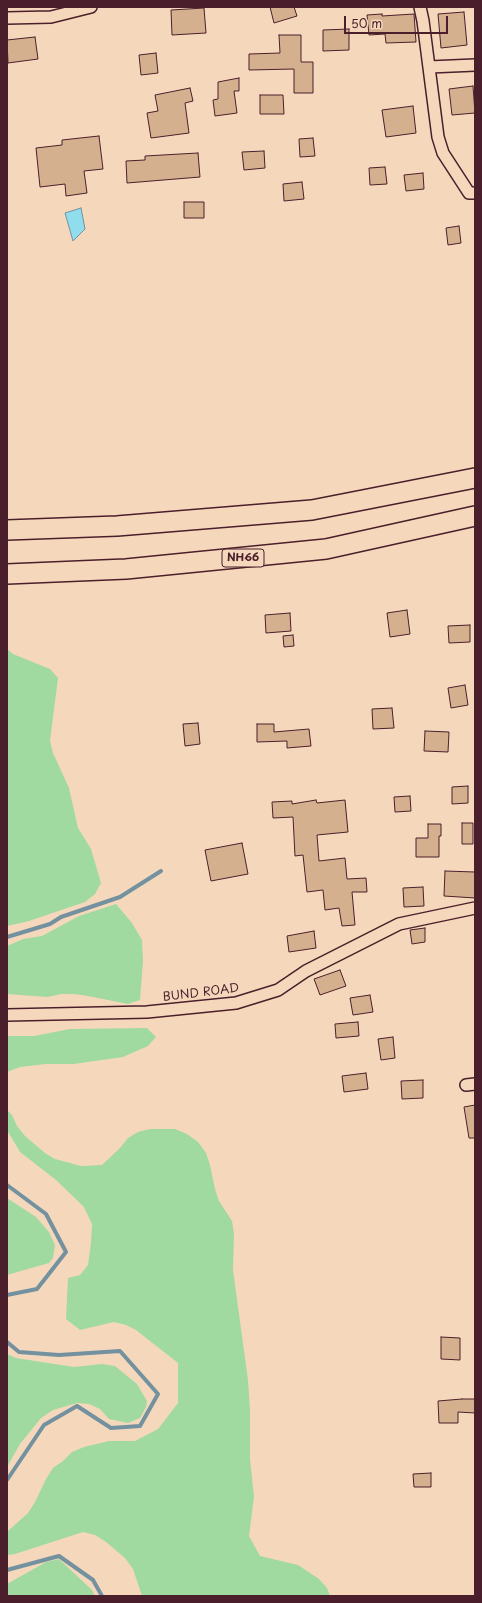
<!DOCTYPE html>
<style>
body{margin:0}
#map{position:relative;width:482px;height:1603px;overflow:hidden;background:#f5d8bc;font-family:"Playpen Sans",sans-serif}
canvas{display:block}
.frame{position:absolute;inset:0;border:8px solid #4a1f2b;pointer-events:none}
.scale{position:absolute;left:344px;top:16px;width:104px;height:18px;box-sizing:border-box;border:2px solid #4a1f2b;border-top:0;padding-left:5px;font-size:12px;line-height:14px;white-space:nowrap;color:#4a1f2b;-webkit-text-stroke:3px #f5d8bc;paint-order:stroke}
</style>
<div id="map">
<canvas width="482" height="1603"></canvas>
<div class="frame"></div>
<div class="scale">50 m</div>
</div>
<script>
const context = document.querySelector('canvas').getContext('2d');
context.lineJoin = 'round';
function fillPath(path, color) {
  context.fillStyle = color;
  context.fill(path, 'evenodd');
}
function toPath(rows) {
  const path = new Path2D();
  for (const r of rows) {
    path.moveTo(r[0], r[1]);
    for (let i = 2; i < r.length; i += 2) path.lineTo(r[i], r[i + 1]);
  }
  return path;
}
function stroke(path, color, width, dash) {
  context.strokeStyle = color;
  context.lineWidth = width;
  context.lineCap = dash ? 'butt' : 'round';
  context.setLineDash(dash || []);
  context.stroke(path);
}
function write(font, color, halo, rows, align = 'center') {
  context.font = font + ' "Playpen Sans",sans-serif';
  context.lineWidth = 3;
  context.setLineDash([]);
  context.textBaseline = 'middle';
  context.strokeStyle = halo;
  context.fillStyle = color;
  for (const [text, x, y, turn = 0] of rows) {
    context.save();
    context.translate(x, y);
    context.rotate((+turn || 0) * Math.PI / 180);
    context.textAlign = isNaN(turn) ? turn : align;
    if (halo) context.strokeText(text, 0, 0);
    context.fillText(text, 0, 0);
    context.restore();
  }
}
fillPath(toPath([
 [7,649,13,654,50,669,58,678,50,741,53,753,69,788,78,828,91,849,101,883,95,894,85,902,29,921,7,926],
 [116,904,132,923,142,940,143,961,140,1000,128,1004,88,996,74,994,61,994,48,997,7,994,7,946,23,939,42,936,79,916],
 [147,1028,156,1037,148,1046,123,1057,74,1064,46,1064,20,1067,7,1072,7,1036,34,1036,70,1029],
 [7,1110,12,1115,17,1126,25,1136,45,1153,55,1159,81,1166,102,1165,120,1148,128,1138,138,1132,150,1129,175,1129,187,1134,198,1142,206,1153,210,1165,215,1189,219,1201,232,1221,234,1234,233,1270,248,1380,250,1410,250,1459,254,1497,249,1536,260,1556,298,1565,319,1579,327,1588,330,1596,142,1596,133,1569,125,1558,106,1542,95,1535,83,1532,15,1554,7,1555,8,1531,28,1513,35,1502,46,1479,53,1468,63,1461,72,1452,84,1447,109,1441,135,1441,158,1429,178,1403,178,1363,136,1330,126,1325,114,1322,80,1330,66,1319,68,1278,80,1275,88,1265,91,1243,92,1224,84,1207,56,1180,20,1152,7,1130],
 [7,1198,36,1217,49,1232,55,1245,53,1258,49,1263,7,1275],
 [7,1354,16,1358,74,1367,102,1364,115,1366,137,1384,147,1401,146,1407,140,1418,128,1423,109,1419,100,1409,89,1404,77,1403,53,1410,41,1418,20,1444,7,1467],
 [59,1559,92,1590,95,1596,7,1596,7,1584,46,1562]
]), '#a0daa0');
const water = toPath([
 [81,208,85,229,73,241,65,213,81,208]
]);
fillPath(water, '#8fdded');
stroke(water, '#73919f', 1);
stroke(toPath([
 [7,937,50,924,61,917,120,897,161,871],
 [7,1185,46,1214,66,1252,37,1289,7,1295],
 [7,1342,19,1352,59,1355,120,1351,158,1394,140,1426,111,1428,77,1406,44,1425,7,1480],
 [7,1570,59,1556,93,1580,102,1596]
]), '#73919f', 4);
const building = toPath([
 [270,7,294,7,297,16,274,23,270,7],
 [204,8,206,33,172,35,171,10,204,8],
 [464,12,467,45,441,48,438,14,464,12],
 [382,14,382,16,414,14,416,42,386,43,385,34,369,35,367,15,382,14],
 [349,29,349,50,323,51,323,30,349,29],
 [279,35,301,35,301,62,313,62,313,93,294,93,294,69,249,70,249,54,280,53,279,35],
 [35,37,38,59,8,63,7,40,35,37],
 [156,53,158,73,141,75,139,55,156,53],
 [239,78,239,91,234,91,237,113,215,116,213,100,218,99,218,82,239,78],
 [473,86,475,113,452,115,449,89,473,86],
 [190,88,193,101,185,103,189,133,151,138,147,113,158,111,155,95,190,88],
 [260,95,283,95,284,114,260,114,260,95],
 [413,106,416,133,386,137,382,110,413,106],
 [99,136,103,169,84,171,87,193,66,196,65,184,40,187,36,148,62,145,62,140,99,136],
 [313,138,315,156,300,157,299,139,313,138],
 [264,151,265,168,244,170,242,152,264,151],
 [198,153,200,177,127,183,126,161,145,160,145,156,198,153],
 [385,167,387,184,370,185,369,168,385,167],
 [423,173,424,189,406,191,404,175,423,173],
 [302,182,304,199,284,201,283,184,302,182],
 [184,202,204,202,204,218,184,218,184,202],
 [459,226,461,243,448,245,446,228,459,226],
 [407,610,410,634,390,637,387,613,407,610],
 [290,613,291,631,266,633,265,615,290,613],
 [470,625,470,642,449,643,448,626,470,625],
 [293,635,294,646,284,647,283,636,293,635],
 [465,685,468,705,451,708,448,688,465,685],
 [392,708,394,728,373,729,372,709,392,708],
 [198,723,200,744,185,746,183,724,198,723],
 [257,724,274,724,274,732,309,729,311,746,287,748,287,741,257,742,257,724],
 [425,731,449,732,448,752,424,751,425,731],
 [468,786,468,803,452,804,452,787,468,786],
 [410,796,411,811,395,812,394,797,410,796],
 [316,800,317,803,345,800,348,832,317,835,319,861,345,858,347,879,366,878,367,892,352,892,355,925,342,926,339,908,325,910,323,890,307,892,303,855,295,856,293,817,273,818,272,802,292,801,292,804,316,800],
 [462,823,473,823,473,844,462,844,462,823],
 [428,824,441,824,441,836,439,836,439,857,416,857,416,838,428,838,428,824],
 [242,843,248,874,211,881,205,850,242,843],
 [445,871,475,872,475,898,444,896,445,871],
 [423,887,424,906,404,907,403,888,423,887],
 [425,928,425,942,412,944,410,930,425,928],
 [314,931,316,948,289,952,287,936,314,931],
 [340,970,346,986,320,995,314,979,340,970],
 [370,995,373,1012,353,1015,350,998,370,995],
 [358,1022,359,1036,336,1038,335,1024,358,1022],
 [393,1037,395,1058,381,1060,378,1039,393,1037],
 [366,1073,368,1089,344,1092,342,1076,366,1073],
 [423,1080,423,1098,402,1099,401,1081,423,1080],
 [475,1105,475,1138,469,1138,464,1107,475,1105],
 [441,1337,460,1338,460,1360,441,1359,441,1337],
 [462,1399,475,1399,475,1413,458,1412,458,1423,439,1423,438,1401,462,1399],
 [431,1473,431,1487,414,1487,413,1474,431,1473]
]);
fillPath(building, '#d5b08e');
stroke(building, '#4a1f2b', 1);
const minor = toPath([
 [420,7,423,21,438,137,443,153,469,193,475,193],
 [7,18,51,17,91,7],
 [429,67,475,65],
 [7,1015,147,1012,236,1003,278,990,306,971,399,924,475,908],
 [466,1085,475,1084]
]);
const trunk = toPath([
 [7,530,117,526,312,510,475,478],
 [7,574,126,569,326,549,475,516]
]);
stroke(minor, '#4a1f2b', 14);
stroke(trunk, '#4a1f2b', 22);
stroke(minor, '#f5d8bc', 11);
stroke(trunk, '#f5d8bc', 19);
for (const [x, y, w] of [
 [243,558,42]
]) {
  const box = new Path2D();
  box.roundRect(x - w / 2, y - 9, w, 18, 3);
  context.fillStyle = '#f5d8bc';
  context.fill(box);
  stroke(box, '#4a1f2b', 1);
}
write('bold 11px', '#4a1f2b', null, [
 ["NH66",243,558]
]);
write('12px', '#4a1f2b', '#f5d8bc', [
 ["BUND ROAD",201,993,-7]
]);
</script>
